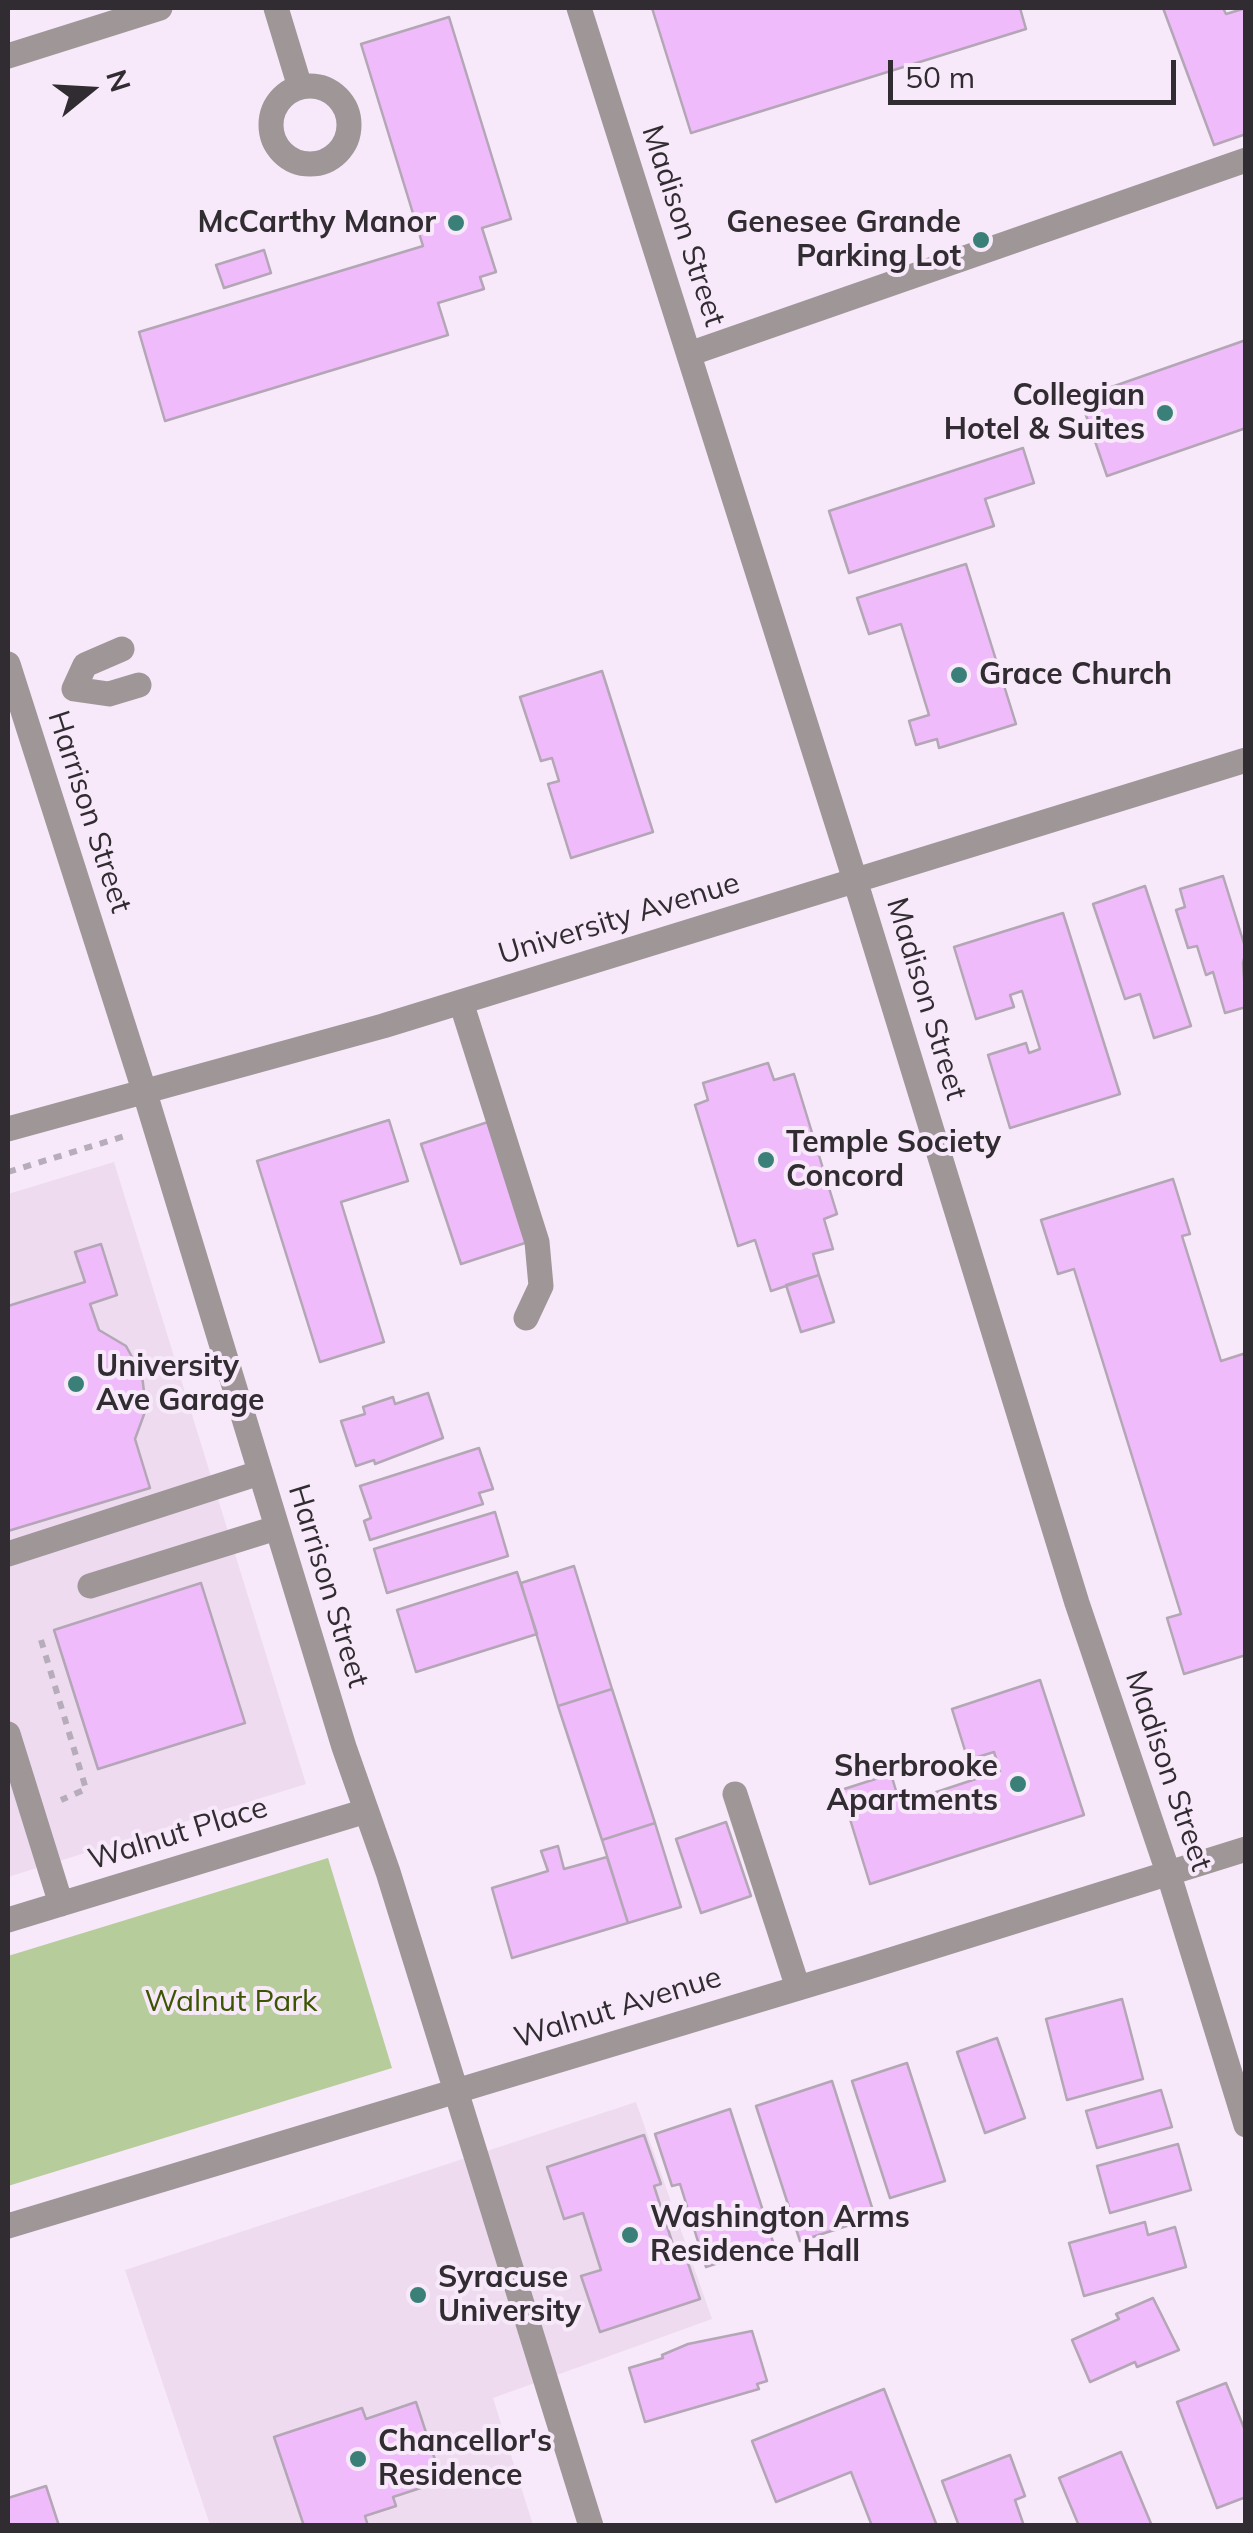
<!DOCTYPE html>
<style>
body{margin:0}
#map{position:relative;width:1253px;height:2533px;overflow:hidden;background:#f7e9f9;font-family:Mulish,sans-serif}
canvas{display:block}
.frame{position:absolute;inset:0;border:10px solid #312c31;pointer-events:none}
.north{position:absolute;left:40px;top:40px;width:100px;height:100px;-webkit-text-stroke:8px #f7e9f9;paint-order:stroke;rotate:72deg;font-size:28px;font-weight:700;line-height:40px;text-align:center;color:#312c31}
.north::after{content:'';display:block;margin:auto;width:35px;height:45px;background:#312c31;clip-path:polygon(50% 0,100% 100%,50% 72%,0 100%)}
.scale{position:absolute;left:888px;top:60px;width:288px;height:45px;box-sizing:border-box;border:5px solid #312c31;border-top:0;padding-left:12px;font-size:30px;line-height:35px;white-space:nowrap;color:#312c31;-webkit-text-stroke:8px #f7e9f9;paint-order:stroke}
</style>
<div id="map">
<canvas width="1253" height="2533"></canvas>
<div class="frame"></div>
<div class="north">N</div>
<div class="scale">50 m</div>
</div>
<script>
const context = document.querySelector('canvas').getContext('2d');
context.lineJoin = 'round';
function fillPath(path, color) {
  context.fillStyle = color;
  context.fill(path, 'evenodd');
}
function toPath(rows) {
  const path = new Path2D();
  for (const r of rows) {
    if (r.length === 3) {
      path.moveTo(r[0] + r[2], r[1]);
      path.arc(r[0], r[1], r[2], 0, 2 * Math.PI);
      continue;
    }
    path.moveTo(r[0], r[1]);
    for (let i = 2; i < r.length; i += 2) path.lineTo(r[i], r[i + 1]);
  }
  return path;
}
function stroke(path, color, width, dash) {
  context.strokeStyle = color;
  context.lineWidth = width;
  context.lineCap = dash ? 'butt' : 'round';
  context.setLineDash(dash || []);
  context.stroke(path);
}
function write(font, color, halo, rows, align = 'center') {
  context.font = font + ' Mulish,sans-serif';
  context.lineWidth = 8;
  context.setLineDash([]);
  context.textBaseline = 'middle';
  context.strokeStyle = halo;
  context.fillStyle = color;
  for (const [text, x, y, turn = 0] of rows) {
    context.save();
    context.translate(x, y);
    context.rotate((+turn || 0) * Math.PI / 180);
    context.textAlign = isNaN(turn) ? turn : align;
    if (halo) context.strokeText(text, 0, 0);
    context.fillText(text, 0, 0);
    context.restore();
  }
}
fillPath(toPath([
 [114,1162,306,1784,8,1877,8,1194],
 [636,2102,712,2319,493,2398,533,2525,210,2525,125,2270]
]), '#eedbf0');
fillPath(toPath([
 [328,1858,392,2068,8,2186,8,1956]
]), '#b6cc9b');
const building = toPath([
 [652,8,1020,8,1026,29,691,133,652,8],
 [1163,8,1223,8,1226,14,1246,8,1246,134,1214,145,1163,8],
 [449,17,511,219,482,228,496,272,480,277,484,289,438,303,448,335,165,421,139,332,423,246,361,44,449,17],
 [264,250,271,273,224,288,216,265,264,250],
 [1246,340,1246,428,1107,476,1080,398,1246,340],
 [1023,448,1034,483,985,499,994,526,849,573,829,511,1023,448],
 [966,564,1016,724,939,748,937,739,916,745,909,721,929,715,901,624,869,634,857,598,966,564],
 [602,671,653,832,571,858,548,784,559,781,552,758,541,761,520,697,602,671],
 [1223,876,1246,950,1243,963,1246,1007,1225,1013,1213,972,1206,975,1197,946,1188,948,1176,910,1185,907,1180,889,1223,876],
 [1145,886,1191,1026,1154,1038,1140,994,1125,999,1093,904,1145,886],
 [1063,913,1120,1094,1010,1128,988,1055,1026,1043,1029,1053,1040,1049,1022,991,1010,995,1014,1007,976,1019,954,947,1063,913],
 [768,1063,774,1080,794,1074,837,1214,824,1219,833,1249,813,1254,819,1275,771,1291,755,1240,738,1246,695,1105,708,1100,703,1083,768,1063],
 [389,1120,408,1181,341,1202,384,1342,320,1362,257,1161,389,1120],
 [488,1122,528,1242,461,1264,421,1144,488,1122],
 [1173,1179,1190,1234,1182,1236,1221,1361,1246,1353,1246,1655,1184,1674,1167,1618,1181,1614,1074,1269,1058,1274,1041,1220,1173,1179],
 [101,1244,117,1295,90,1304,99,1330,126,1346,142,1375,146,1409,135,1439,150,1488,8,1531,8,1306,85,1282,75,1252,101,1244],
 [819,1275,834,1322,801,1332,786,1285,819,1275],
 [428,1393,443,1438,375,1464,374,1460,356,1466,341,1421,365,1414,363,1407,393,1397,395,1404,428,1393],
 [479,1448,493,1489,479,1493,483,1504,370,1540,364,1521,371,1518,360,1486,479,1448],
 [495,1512,508,1556,387,1593,374,1549,495,1512],
 [574,1566,612,1689,558,1706,521,1583,574,1566],
 [517,1572,537,1634,416,1672,397,1610,517,1572],
 [201,1583,245,1723,98,1769,54,1630,201,1583],
 [1040,1680,1084,1815,870,1884,841,1790,891,1774,900,1804,1000,1771,994,1752,968,1760,952,1709,1040,1680],
 [612,1689,655,1823,602,1840,558,1706,612,1689],
 [726,1822,751,1896,701,1913,676,1839,726,1822],
 [655,1823,681,1907,628,1923,602,1840,655,1823],
 [558,1846,564,1869,607,1857,628,1923,512,1958,492,1888,548,1871,541,1851,558,1846],
 [1122,1999,1143,2079,1067,2100,1046,2019,1122,1999],
 [997,2038,1025,2118,985,2133,957,2052,997,2038],
 [907,2063,945,2181,890,2198,852,2081,907,2063],
 [832,2081,875,2217,800,2241,756,2106,832,2081],
 [1161,2090,1172,2127,1097,2148,1086,2111,1161,2090],
 [730,2109,774,2245,706,2267,680,2184,672,2186,655,2134,730,2109],
 [644,2135,661,2184,654,2186,676,2254,684,2251,700,2299,600,2332,581,2276,601,2270,583,2213,564,2219,547,2167,644,2135],
 [1178,2144,1191,2190,1110,2213,1097,2166,1178,2144],
 [1145,2222,1148,2235,1175,2227,1186,2267,1084,2296,1069,2243,1145,2222],
 [1153,2298,1179,2350,1137,2367,1135,2362,1090,2382,1072,2340,1119,2319,1116,2314,1153,2298],
 [752,2331,767,2381,757,2384,759,2389,645,2422,629,2368,663,2358,662,2355,688,2344,752,2331],
 [1226,2383,1246,2433,1246,2497,1217,2508,1177,2402,1226,2383],
 [884,2389,937,2526,872,2526,851,2472,776,2502,752,2441,884,2389],
 [416,2402,442,2481,393,2497,396,2506,365,2516,368,2526,304,2526,274,2437,362,2408,366,2419,416,2402],
 [1121,2452,1152,2526,1079,2526,1059,2478,1121,2452],
 [1010,2455,1025,2496,1015,2500,1024,2526,959,2526,942,2481,1010,2455],
 [46,2486,59,2526,8,2526,8,2498,46,2486]
]);
fillPath(building, '#f0bbfb');
stroke(building, '#b3a6b5', 2.5);
stroke(toPath([
 [8,1172,125,1136],
 [41,1640,86,1789,61,1800]
]), '#b7acb9', 6, [8, 8]);
stroke(toPath([
 [276,8,300,87],
 [579,8,855,880,1077,1603,1168,1872,1246,2125],
 [8,56,160,8],
 [310,125,39],
 [689,354,1246,160],
 [122,649,85,665,74,689,109,694,139,685],
 [8,664,144,1090,344,1747,388,1872,591,2526],
 [461,1002,537,1242,541,1286,526,1318],
 [8,1129,383,1026,1246,760],
 [8,1554,259,1473],
 [90,1586,276,1528],
 [8,1734,61,1904],
 [735,1794,798,1988],
 [8,1920,366,1811],
 [8,2226,865,1968,1246,1849]
]), '#9f9698', 25);
for (const [x, y, r, color] of [
 [456,223,10,"#3a8078"],
 [981,240,10,"#3a8078"],
 [1165,413,10,"#3a8078"],
 [959,675,10,"#3a8078"],
 [766,1160,10,"#3a8078"],
 [76,1384,10,"#3a8078"],
 [1018,1784,10,"#3a8078"],
 [630,2235,10,"#3a8078"],
 [418,2295,10,"#3a8078"],
 [358,2459,10,"#3a8078"]
]) {
  const dot = new Path2D();
  dot.arc(x, y, r, 0, 2 * Math.PI);
  context.fillStyle = color;
  context.fill(dot);
  stroke(dot, '#f7e9f9', 4);
}
write('bold 30px', '#312c31', '#f7e9f9', [
 ["McCarthy Manor",436,223,"right"],
 ["Genesee Grande",961,223,"right"],
 ["Parking Lot",961,257,"right"],
 ["Collegian",1145,396,"right"],
 ["Hotel & Suites",1145,430,"right"],
 ["Grace Church",979,675],
 ["Temple Society",786,1143],
 ["Concord",786,1177],
 ["University",96,1367],
 ["Ave Garage",96,1401],
 ["Sherbrooke",998,1767,"right"],
 ["Apartments",998,1801,"right"],
 ["Washington Arms",650,2218],
 ["Residence Hall",650,2252],
 ["Syracuse",438,2278],
 ["University",438,2312],
 ["Chancellor's",378,2442],
 ["Residence",378,2476]
], 'left');
write('30px', '#312c31', '#f7e9f9', [
 ["Madison Street",683,226,72],
 ["Harrison Street",89,812,72],
 ["University Avenue",619,919,-17],
 ["Madison Street",926,999,73],
 ["Harrison Street",328,1586,73],
 ["Madison Street",1168,1771,71],
 ["Walnut Place",178,1834,-17],
 ["Walnut Avenue",618,2008,-17]
]);
write('30px', '#3c5501', '#f7e9f9', [
 ["Walnut Park",231,2002]
]);
</script>
